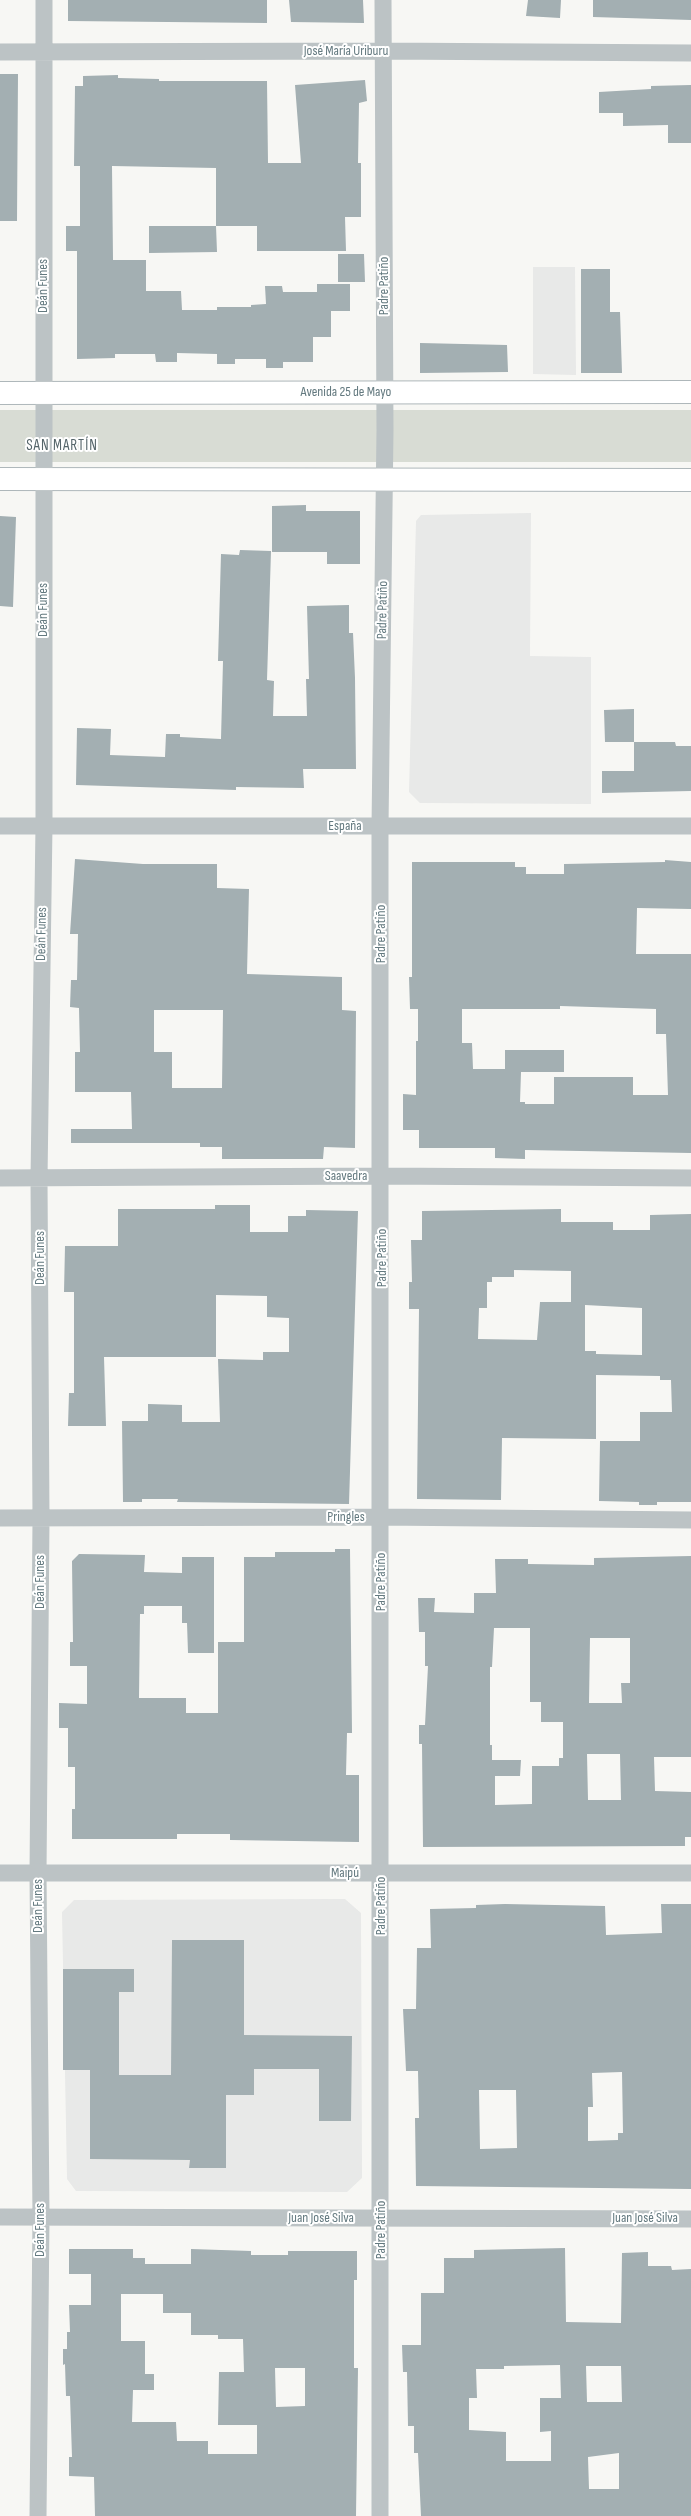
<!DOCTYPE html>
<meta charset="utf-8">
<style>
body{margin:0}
canvas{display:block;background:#f7f7f4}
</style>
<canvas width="691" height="2516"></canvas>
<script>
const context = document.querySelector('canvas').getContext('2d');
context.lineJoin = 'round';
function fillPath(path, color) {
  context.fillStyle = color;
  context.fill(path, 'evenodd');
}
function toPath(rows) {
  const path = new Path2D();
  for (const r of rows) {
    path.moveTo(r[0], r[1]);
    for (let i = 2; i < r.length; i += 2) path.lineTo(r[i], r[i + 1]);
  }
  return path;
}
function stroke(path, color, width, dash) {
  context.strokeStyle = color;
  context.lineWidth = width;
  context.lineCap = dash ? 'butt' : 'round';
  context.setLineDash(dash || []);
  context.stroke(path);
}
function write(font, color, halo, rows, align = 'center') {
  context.font = font + ' "Sofia Sans Condensed",sans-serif';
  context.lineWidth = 4;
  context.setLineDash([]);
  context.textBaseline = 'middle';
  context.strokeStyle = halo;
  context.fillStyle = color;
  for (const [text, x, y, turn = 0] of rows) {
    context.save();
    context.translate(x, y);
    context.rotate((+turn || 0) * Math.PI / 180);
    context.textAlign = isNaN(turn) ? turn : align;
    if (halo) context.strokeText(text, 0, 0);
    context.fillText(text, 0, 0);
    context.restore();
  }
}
fillPath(toPath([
 [533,267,575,267,576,375,533,374],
 [531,513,530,656,591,657,591,804,420,803,409,792,416,521,421,515],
 [345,1899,361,1913,362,2178,347,2192,76,2191,67,2179,62,1912,74,1900]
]), '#e8e9e8');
fillPath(toPath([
 [0,410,691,410,691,462,0,462]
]), '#d8dcd4');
fillPath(toPath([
 [68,0,267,0,267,23,68,21],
 [289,0,363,0,364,23,291,22],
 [528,0,561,0,560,18,526,16],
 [593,0,691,0,691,20,593,17],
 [0,74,18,74,17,221,0,221],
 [118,75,118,78,159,79,159,81,267,81,268,163,301,163,295,85,365,80,367,101,359,103,358,163,361,163,361,217,345,217,346,251,257,251,257,226,216,226,216,168,112,166,113,260,146,260,146,291,181,291,182,310,217,310,217,307,251,307,251,305,266,304,265,286,282,286,283,292,317,292,317,284,350,284,350,311,331,311,331,337,313,337,313,362,283,362,283,368,266,368,266,359,235,359,235,364,217,364,217,354,177,353,177,362,156,362,155,354,115,354,115,358,77,359,77,251,66,251,66,226,80,226,80,166,74,166,75,86,83,86,83,76],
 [691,85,691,143,668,143,668,125,623,126,623,113,599,113,599,92,651,89,651,86],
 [149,226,216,226,217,252,149,253],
 [338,254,364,254,365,282,338,282],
 [581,269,610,269,610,312,620,312,622,373,581,373],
 [420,343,507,345,508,372,420,373],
 [306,505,306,511,360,511,360,564,327,564,327,552,272,552,272,506],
 [0,516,16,517,13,607,0,606],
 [240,550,271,551,267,680,274,681,273,716,307,716,306,679,309,679,307,606,349,605,349,633,353,633,355,678,356,769,303,769,304,788,236,787,236,790,76,785,77,728,111,729,110,755,165,757,166,734,180,734,180,737,221,739,223,661,218,661,221,554,239,555],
 [634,709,634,742,675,742,676,746,691,746,691,791,602,793,602,771,634,771,634,742,605,742,604,710],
 [75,859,143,864,217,864,217,888,249,889,247,974,342,977,342,1010,356,1011,355,1148,324,1147,323,1159,222,1159,222,1147,200,1147,200,1143,71,1143,71,1129,132,1129,131,1092,75,1092,75,1052,80,1052,79,1008,70,1007,71,980,77,980,78,934,70,934],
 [154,1010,223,1010,222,1088,172,1088,172,1052,154,1052],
 [665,860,691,862,691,909,637,908,636,954,691,954,691,1153,525,1150,525,1159,495,1158,495,1148,419,1148,419,1130,403,1130,403,1094,416,1095,416,1041,418,1041,418,1009,410,1009,409,977,412,977,412,862,515,862,515,867,526,867,526,874,564,874,564,864,665,862],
 [560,1006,656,1009,656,1034,666,1034,668,1095,633,1095,633,1077,554,1077,554,1104,525,1104,525,1102,520,1102,521,1072,564,1072,564,1050,505,1050,505,1069,473,1069,472,1043,462,1043,462,1009,560,1009],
 [215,1205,250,1205,250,1232,288,1232,288,1216,306,1216,306,1210,358,1211,349,1504,177,1502,178,1499,142,1499,142,1502,123,1502,122,1421,148,1421,148,1404,182,1405,182,1422,220,1422,218,1359,263,1360,263,1352,289,1352,289,1318,267,1317,267,1296,216,1295,216,1357,104,1357,106,1426,68,1426,69,1393,74,1393,74,1292,64,1292,65,1246,118,1246,118,1209,215,1209],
 [561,1209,561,1222,613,1222,613,1230,650,1230,650,1215,691,1214,691,1502,657,1502,657,1505,639,1505,639,1502,599,1501,600,1441,640,1441,640,1412,672,1412,671,1380,660,1380,660,1376,596,1375,596,1439,502,1438,501,1500,417,1499,419,1309,409,1309,409,1282,412,1282,411,1240,422,1240,422,1211],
 [514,1270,571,1271,571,1302,540,1302,537,1340,478,1339,479,1308,487,1308,487,1282,492,1282,492,1277,514,1277],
 [585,1305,642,1308,642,1355,596,1354,596,1351,585,1351],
 [335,1549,350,1549,352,1733,347,1733,346,1775,359,1775,359,1842,230,1840,230,1834,177,1834,177,1839,72,1839,72,1809,75,1809,75,1767,68,1767,68,1728,59,1728,59,1703,87,1704,87,1666,70,1666,70,1642,73,1642,72,1561,79,1554,145,1555,144,1572,182,1573,182,1557,214,1557,214,1653,188,1653,187,1623,182,1623,182,1606,144,1606,144,1614,140,1614,139,1698,186,1698,186,1713,218,1713,218,1642,244,1642,244,1557,275,1557,275,1552,335,1552],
 [691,1556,691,1757,654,1757,655,1791,691,1792,691,1837,685,1837,685,1846,423,1847,422,1744,419,1744,419,1725,425,1725,428,1666,425,1666,425,1632,419,1632,418,1598,435,1598,434,1612,474,1613,474,1593,496,1593,495,1559,528,1559,528,1564,594,1565,594,1558],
 [494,1628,530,1628,530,1702,541,1702,541,1722,563,1722,563,1758,559,1758,559,1766,532,1766,532,1804,495,1805,495,1776,520,1776,521,1760,492,1760,492,1745,490,1745,490,1667,492,1667],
 [590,1638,630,1638,630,1683,621,1683,622,1703,589,1703],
 [587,1754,620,1754,621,1800,588,1800],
 [505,1904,605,1906,606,1935,662,1933,661,1904,691,1904,691,2189,416,2186,415,2118,419,2118,418,2071,406,2071,403,2009,416,2009,417,1948,431,1948,430,1909,476,1908,476,1905],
 [622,2072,623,2133,618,2133,618,2140,588,2141,588,2107,593,2107,592,2073],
 [479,2090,516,2090,517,2148,480,2149],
 [172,1940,244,1940,244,2035,352,2036,351,2121,319,2121,319,2069,254,2069,254,2095,226,2095,226,2168,189,2168,190,2160,90,2159,90,2070,63,2070,63,1969,134,1969,134,1992,119,1992,119,2075,171,2075],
 [565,2248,566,2322,621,2323,622,2253,648,2252,648,2266,671,2266,672,2270,691,2269,691,2516,421,2516,418,2453,414,2453,414,2426,408,2426,407,2372,403,2372,402,2345,421,2345,421,2293,444,2293,444,2258,474,2258,474,2250],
 [560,2365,561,2398,540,2398,540,2432,551,2431,551,2461,506,2461,506,2432,469,2430,469,2398,477,2398,476,2369,504,2369,504,2366],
 [586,2366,621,2366,622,2402,587,2402],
 [619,2453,619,2489,589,2489,588,2457],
 [69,2249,133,2249,133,2258,145,2258,145,2264,191,2264,191,2249,251,2251,251,2255,288,2255,288,2251,357,2251,357,2280,354,2280,354,2368,358,2368,356,2516,95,2516,94,2477,69,2476,69,2457,72,2457,70,2396,66,2396,65,2364,63,2365,63,2349,67,2349,67,2332,70,2332,69,2305,91,2305,91,2274,69,2274],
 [121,2294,163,2294,163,2313,191,2313,191,2335,218,2335,218,2339,243,2339,244,2372,219,2372,218,2425,257,2425,257,2454,208,2454,208,2441,177,2441,176,2422,132,2422,133,2390,154,2390,154,2374,145,2374,145,2341,121,2341],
 [275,2368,305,2368,305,2406,276,2407]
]), '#a3afb2');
const secondary = toPath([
 [0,393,691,392],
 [0,479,691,480]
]);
stroke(secondary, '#aeb7ba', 24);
stroke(toPath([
 [0,52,383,51,691,53],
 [0,826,691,826],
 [0,1178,382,1176,691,1178],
 [0,1518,381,1517,691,1520],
 [0,1873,691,1873],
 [0,2217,691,2219],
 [38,2516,41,2217,38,1873,41,1519,39,1178,44,826,44,0],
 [380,2516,380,826,385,430,383,0]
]), '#bcc3c5', 17);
stroke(secondary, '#fff', 22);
write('14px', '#63797f', '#fff', [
 ["José María Uriburu",346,51],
 ["Deán Funes",43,286,-90],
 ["Padre Patiño",384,286,-90],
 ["Avenida 25 de Mayo",346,392],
 ["Deán Funes",43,610,-90],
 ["Padre Patiño",383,610,-89],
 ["España",345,826],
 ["Deán Funes",42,934,-89],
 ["Padre Patiño",381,934,-90],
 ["Saavedra",346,1176],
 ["Deán Funes",40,1258,-90],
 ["Padre Patiño",382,1258,-90],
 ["Pringles",346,1517],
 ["Deán Funes",40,1582,-90],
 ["Padre Patiño",381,1582,-90],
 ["Maipú",345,1873],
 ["Deán Funes",38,1906,-90],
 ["Padre Patiño",381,1906,-90],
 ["Juan José Silva",321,2218],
 ["Juan José Silva",645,2218],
 ["Deán Funes",40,2230,-90],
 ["Padre Patiño",381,2230,-90]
]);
context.letterSpacing = '1px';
write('15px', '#55656a', '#fff', [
 ["SAN MARTÍN",62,446]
]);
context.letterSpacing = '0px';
</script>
